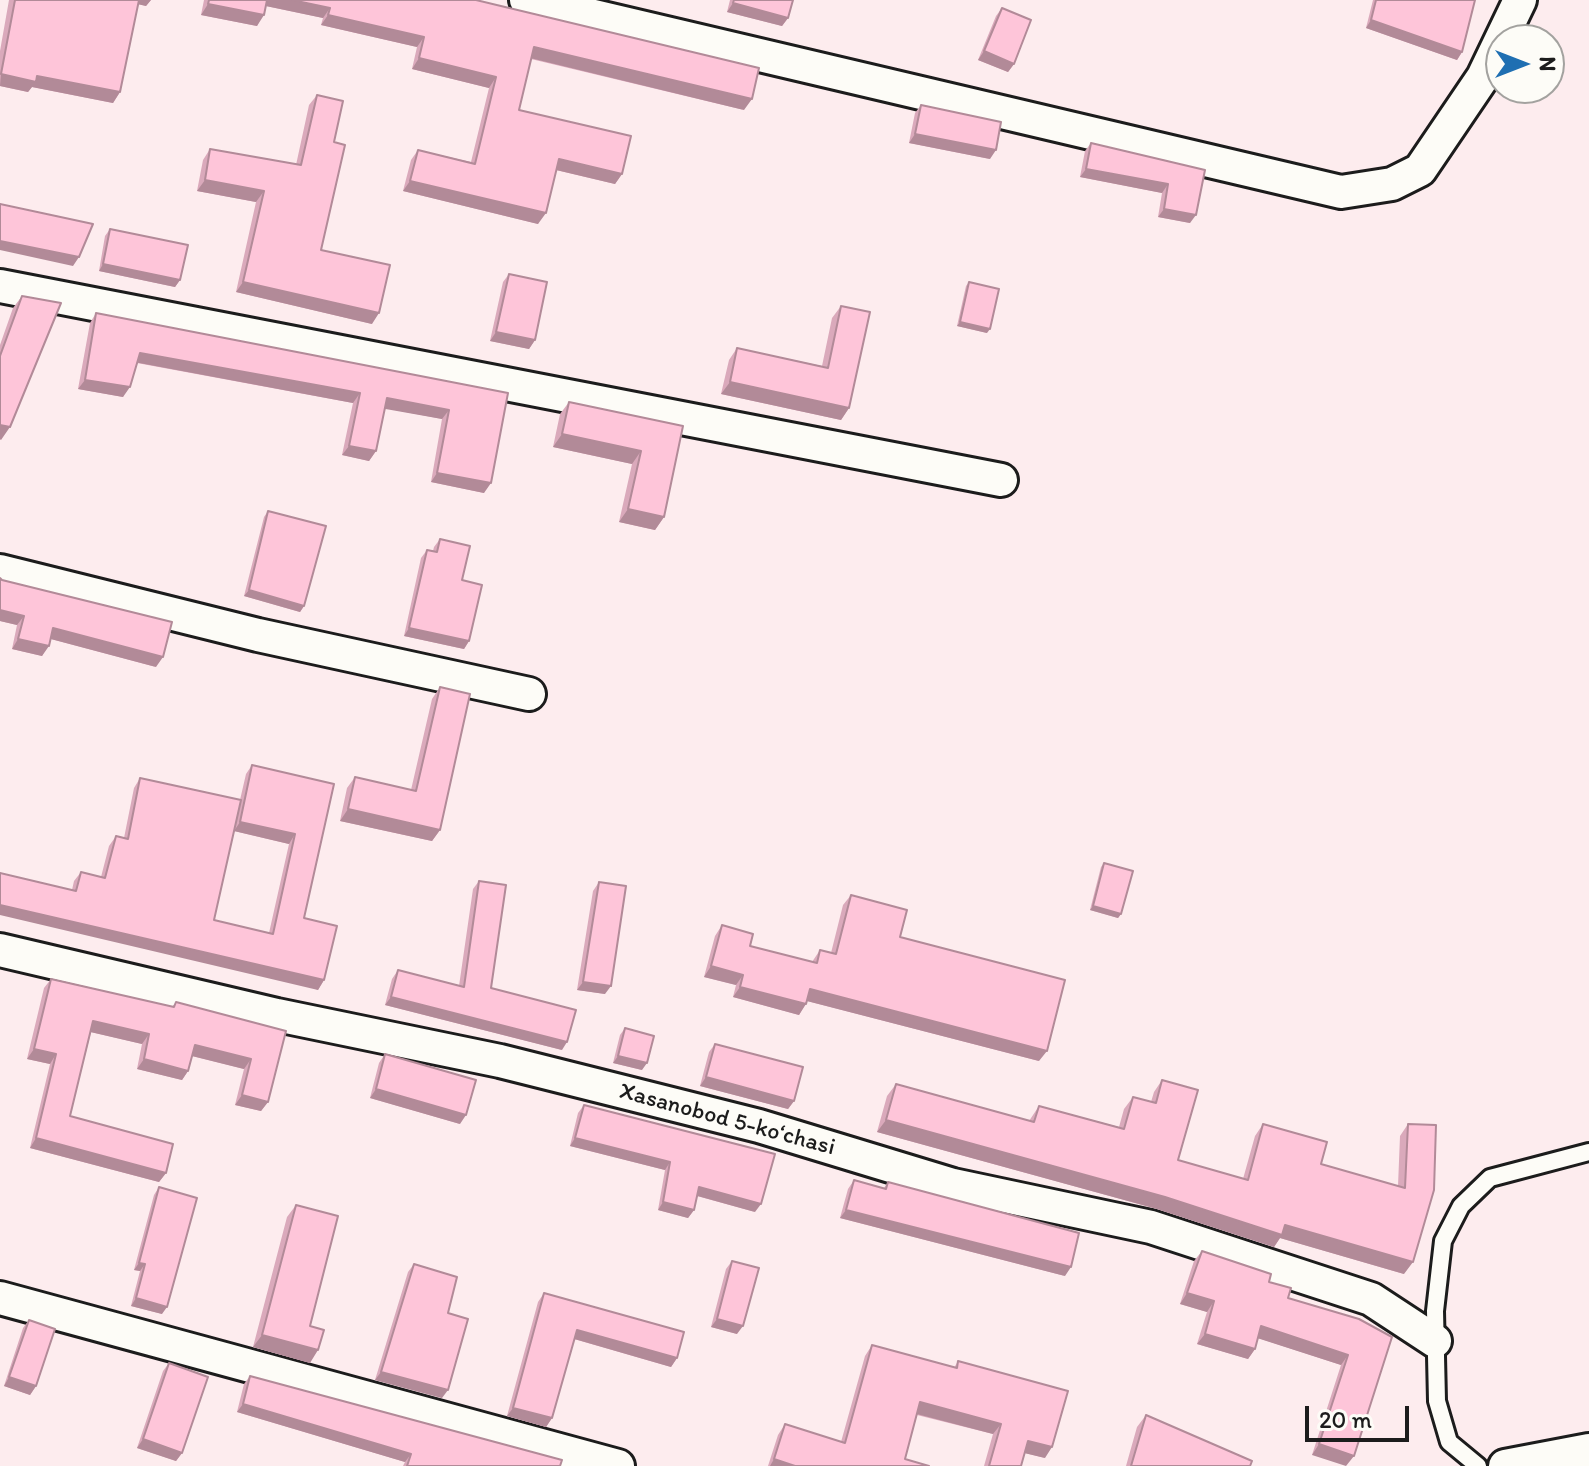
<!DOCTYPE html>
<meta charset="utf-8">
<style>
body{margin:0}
#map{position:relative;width:1589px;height:1466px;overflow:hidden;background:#fdecee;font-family:Itim,sans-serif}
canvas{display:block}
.north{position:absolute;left:1485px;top:24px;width:80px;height:80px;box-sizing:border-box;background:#fdfcf7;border:2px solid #a3a29f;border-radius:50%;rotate:90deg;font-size:22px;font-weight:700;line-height:32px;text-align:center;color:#1c1c1c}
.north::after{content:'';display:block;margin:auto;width:28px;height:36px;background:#1f6fb2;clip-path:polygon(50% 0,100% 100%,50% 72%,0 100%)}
.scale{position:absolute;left:1305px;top:1406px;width:104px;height:36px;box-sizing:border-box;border:4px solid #1c1c1c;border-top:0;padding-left:10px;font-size:24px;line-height:28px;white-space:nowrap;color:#1c1c1c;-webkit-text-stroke:6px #fdfcf7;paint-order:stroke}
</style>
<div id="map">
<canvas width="1589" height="1466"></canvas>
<div class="north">N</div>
<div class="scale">20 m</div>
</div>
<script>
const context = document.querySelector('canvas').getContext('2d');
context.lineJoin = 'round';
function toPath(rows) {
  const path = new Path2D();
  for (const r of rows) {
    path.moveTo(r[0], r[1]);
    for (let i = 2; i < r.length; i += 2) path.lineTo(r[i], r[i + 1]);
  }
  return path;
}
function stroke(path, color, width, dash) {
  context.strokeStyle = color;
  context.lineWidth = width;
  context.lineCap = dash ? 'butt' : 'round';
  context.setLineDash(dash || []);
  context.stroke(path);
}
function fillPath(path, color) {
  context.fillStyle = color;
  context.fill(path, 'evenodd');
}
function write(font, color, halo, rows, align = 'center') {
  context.font = font + ' Itim,sans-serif';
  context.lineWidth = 6;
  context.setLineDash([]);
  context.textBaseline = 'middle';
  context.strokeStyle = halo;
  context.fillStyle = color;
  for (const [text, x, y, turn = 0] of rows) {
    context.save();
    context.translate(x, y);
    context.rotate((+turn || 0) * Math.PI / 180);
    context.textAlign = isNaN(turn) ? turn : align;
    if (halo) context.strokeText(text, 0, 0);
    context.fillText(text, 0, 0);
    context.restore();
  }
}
const service = toPath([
 [1478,1466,1449,1442,1437,1401,1435,1311,1443,1241,1461,1206,1490,1178,1589,1152]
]);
const minor = toPath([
 [526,0,1341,192,1392,184,1420,170,1483,77,1520,0],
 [0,286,1001,480],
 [0,571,258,635,529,694],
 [0,950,277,1015,500,1061,759,1126,953,1185,1151,1227,1371,1299,1435,1341],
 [0,1298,618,1466],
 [1505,1466,1589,1450]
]);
stroke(service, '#1c1c1c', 22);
stroke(minor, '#1c1c1c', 38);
stroke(service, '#fdfcf7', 16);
stroke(minor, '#fdfcf7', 32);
fillPath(toPath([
 [9,0,151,0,146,6,138,4,120,92,113,103,32,87,28,92,0,86,0,51],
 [204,0,476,0,744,110,531,59,519,110,622,174,615,184,556,170,538,224,403,191,411,160,418,150,471,162,489,88,412,69,417,47,321,25,323,18,266,6,257,26,201,15],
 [730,0,793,0,788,18,782,26,727,12],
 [1373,0,1475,0,1462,52,1457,60,1366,28],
 [1002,8,1014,64,1008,72,978,60,996,16],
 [317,95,334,142,321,250,372,324,236,292,256,202,197,191,203,160,210,149,296,165,309,105],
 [921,105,990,159,909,143,915,113],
 [1091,143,1205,170,1190,223,1158,217,1162,193,1080,177,1085,151],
 [110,229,180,280,175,287,99,271,105,236],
 [509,274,535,340,529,349,490,341,503,282],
 [969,282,987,333,957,326,966,286],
 [22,296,1,440,0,439,0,345,13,308],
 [841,306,849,408,841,420,721,394,729,360,737,348,822,366,832,318],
 [96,313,508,393,484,493,431,482,442,419,385,408,376,451,369,461,342,455,353,403,137,363,123,397,78,389,90,323],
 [569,402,683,426,664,517,655,530,619,522,632,464,553,447,560,414],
 [268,511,304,606,300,612,244,596,264,517],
 [440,539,462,580,469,641,464,649,404,636,421,558,427,550,433,551,434,547],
 [0,578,2,580,156,667,51,639,42,656,12,649,17,625,0,621],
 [440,687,440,830,432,841,340,821,347,788,355,777,411,790,432,699],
 [252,765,334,784,304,918,324,980,318,990,72,890,74,881,81,872,101,877,109,846,116,836,124,838,134,788,140,778,240,800,246,774],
 [234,831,289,844,269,933,214,920],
 [1104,863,1121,914,1118,918,1090,910,1101,867],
 [479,881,491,988,562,1050,385,1005,392,979,398,970,459,986,473,889],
 [599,882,605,994,577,990,593,891],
 [851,895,900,937,1039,1061,807,1001,799,1015,733,997,736,985,704,977,715,936,722,925,750,946,812,962,820,950,831,953,843,905],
 [51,979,172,1007,176,1002,286,1031,268,1102,261,1111,235,1105,244,1069,192,1056,188,1071,182,1080,137,1069,142,1044,91,1032,70,1116,166,1173,159,1182,30,1148,50,1064,27,1059,44,988],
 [625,1028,642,1070,613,1063,620,1035],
 [715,1044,794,1101,788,1109,700,1086,709,1052],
 [385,1054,460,1124,370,1098,379,1063],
 [1162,1080,1178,1160,1243,1179,1255,1136,1263,1124,1321,1164,1398,1186,1400,1136,1408,1124,1404,1274,1280,1238,1274,1247,1157,1209,877,1132,887,1096,896,1084,1029,1121,1039,1106,1119,1127,1124,1109,1133,1097,1151,1102,1154,1092],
 [584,1105,755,1212,697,1196,694,1210,688,1218,658,1210,665,1170,570,1146,578,1113],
 [854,1180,884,1188,888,1182,1065,1276,840,1218,848,1189],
 [159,1187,162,1314,131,1306,140,1271,134,1270,154,1195],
 [296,1205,310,1326,310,1363,253,1347,287,1217],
 [1202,1251,1269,1282,1288,1298,1359,1319,1354,1456,1312,1455,1341,1365,1258,1338,1255,1349,1248,1359,1197,1344,1207,1312,1180,1304,1194,1261],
 [732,1261,737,1334,711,1327,726,1269],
 [414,1264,448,1313,442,1398,375,1380,408,1272],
 [544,1293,677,1358,671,1367,574,1339,552,1418,546,1427,507,1416,538,1302],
 [29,1320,36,1386,30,1395,4,1386,23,1328],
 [872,1345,954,1368,958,1361,1045,1458,1025,1453,1021,1466,984,1466,993,1434,917,1415,905,1459,929,1466,768,1466,778,1435,785,1424,841,1442,865,1356],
 [169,1363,182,1453,176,1461,137,1448,163,1371],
 [250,1376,560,1466,403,1466,405,1462,237,1412,244,1384],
 [1146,1415,1250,1466,1126,1466,1137,1427]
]), '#daa9bb');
fillPath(toPath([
 [135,0,151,0,146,6,133,3],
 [264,0,292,0,330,8,323,18,261,5],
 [733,3,788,18,782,26,727,12],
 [208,4,264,15,257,26,201,15],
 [328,15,424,37,417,47,321,25],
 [1371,20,1462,52,1457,60,1366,28],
 [534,47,752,99,744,110,526,57],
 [984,51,1014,64,1008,72,978,60],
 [419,58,496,77,489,88,412,69],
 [1,74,37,76,120,92,113,103,32,87,28,92,0,86],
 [915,134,996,150,990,159,909,143],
 [559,159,622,174,615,184,552,169],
 [1086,169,1168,184,1162,193,1080,177],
 [205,180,264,191,256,202,197,191],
 [410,181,546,213,538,224,403,191],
 [1164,209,1196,215,1190,223,1158,217],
 [0,241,79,257,73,266,0,250],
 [103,264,180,280,175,287,99,271],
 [243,282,379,313,372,324,236,292],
 [960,322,990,329,987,333,957,326],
 [496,332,535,340,529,349,490,341],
 [140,353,360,393,353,403,134,362],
 [85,380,130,387,123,397,78,389],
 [730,382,849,408,841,420,721,394],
 [387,398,449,410,442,419,380,408],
 [0,425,10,427,1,440,0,439],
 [562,434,641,451,632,464,553,447],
 [349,446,376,451,369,461,342,455],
 [437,473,491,483,484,493,431,482],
 [628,509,664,517,655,530,619,522],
 [249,590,304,606,300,612,244,596],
 [0,610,24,616,17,625,0,621],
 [53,628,163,657,156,667,47,638],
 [409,628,469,641,464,649,404,636],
 [18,639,49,646,42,656,12,649],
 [348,809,440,830,432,841,340,821],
 [240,822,295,834,289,844,234,831],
 [0,905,324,980,318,990,0,915],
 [1093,906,1121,914,1118,918,1090,910],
 [711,966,743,975,736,985,704,977],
 [583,982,611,986,605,994,577,990],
 [740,987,806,1004,799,1015,733,997],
 [810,989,1047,1051,1039,1061,803,1000],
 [391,997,567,1042,562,1050,385,1005],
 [93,1021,149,1034,142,1044,86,1031],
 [195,1045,251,1059,244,1069,188,1055],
 [34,1049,56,1054,50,1064,27,1059],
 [618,1056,647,1063,642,1070,613,1063],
 [144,1059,188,1071,182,1080,137,1069],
 [706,1077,794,1101,788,1109,700,1086],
 [376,1089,466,1115,460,1124,370,1098],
 [242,1095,268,1102,261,1111,235,1105],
 [886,1120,1285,1225,1413,1262,1404,1274,1280,1238,1274,1247,1157,1209,877,1132],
 [36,1138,166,1173,159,1182,30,1148],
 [575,1138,670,1162,665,1170,570,1146],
 [699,1187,761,1204,755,1212,694,1195],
 [663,1202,694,1210,688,1218,658,1210],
 [846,1210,1071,1267,1065,1276,840,1218],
 [139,1263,145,1264,140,1271,134,1270],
 [1187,1293,1214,1301,1207,1312,1180,1304],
 [136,1298,167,1307,162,1314,131,1306],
 [717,1319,743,1326,737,1334,711,1327],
 [1261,1326,1348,1355,1341,1365,1254,1337],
 [577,1330,677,1358,671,1367,571,1338],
 [1205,1334,1255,1349,1248,1359,1197,1344],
 [262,1335,318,1350,310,1363,253,1347],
 [381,1372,448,1390,442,1398,375,1380],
 [9,1377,36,1386,30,1395,4,1386],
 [920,1402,1001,1424,993,1434,913,1413],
 [243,1404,411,1454,405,1462,237,1412],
 [513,1408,552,1418,546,1427,507,1416],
 [143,1439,182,1453,176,1461,137,1448],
 [1028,1441,1052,1447,1045,1458,1020,1452],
 [1319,1444,1354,1456,1346,1466,1312,1455],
 [774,1459,795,1466,770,1466]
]), '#b28a98');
const building = toPath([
 [15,0,139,0,120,92,37,76,36,82,1,74,15,0],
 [209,0,267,0,264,15,208,4,209,0],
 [292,0,476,0,759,68,752,99,534,47,519,110,631,136,622,174,559,159,546,213,410,181,418,150,475,164,496,77,419,58,424,37,328,15,330,8,292,0],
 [734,0,793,0,788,18,733,3,734,0],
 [1376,0,1475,0,1462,52,1371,20,1376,0],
 [1002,8,1031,20,1014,64,984,51,1002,8],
 [317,95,343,101,334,142,345,145,321,250,390,265,379,313,243,282,264,191,205,180,210,149,301,165,317,95],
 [921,105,1001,122,996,150,915,134,921,105],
 [1091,143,1205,170,1196,215,1164,209,1168,184,1086,169,1091,143],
 [0,204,93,224,79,257,0,241,0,204],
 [110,229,188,245,180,280,103,264,110,229],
 [509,274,547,282,535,340,496,332,509,274],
 [969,282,999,289,990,329,960,322,969,282],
 [22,296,61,303,10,427,0,425,0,356,22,296],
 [841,306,870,312,849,408,730,382,737,348,828,368,841,306],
 [96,313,508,393,491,483,437,473,449,410,387,398,376,451,349,446,360,393,140,353,130,387,85,380,96,313],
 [569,402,683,426,664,517,628,509,641,451,562,434,569,402],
 [268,511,326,526,304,606,249,590,268,511],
 [440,539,470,546,462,580,482,585,469,641,409,628,427,550,437,552,440,539],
 [0,578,2,580,172,622,163,657,53,628,49,646,18,639,24,616,0,610,0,578],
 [440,687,470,694,440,830,348,809,355,777,416,791,440,687],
 [252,765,334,784,304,918,337,926,324,980,0,905,0,873,76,891,81,872,105,878,116,836,128,839,140,778,241,800,214,920,273,934,295,834,240,822,252,765],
 [1104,863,1133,871,1121,914,1093,906,1104,863],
 [479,881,506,885,491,988,576,1010,567,1042,391,997,398,970,464,987,479,881],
 [599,882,626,886,611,986,583,982,599,882],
 [851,895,907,910,900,937,1065,980,1047,1051,810,989,806,1004,740,987,743,975,711,966,722,925,753,934,750,946,817,963,820,950,836,954,851,895],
 [51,979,174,1007,176,1002,286,1031,268,1102,242,1095,251,1059,195,1045,188,1071,144,1059,149,1034,93,1021,70,1116,173,1144,166,1173,36,1138,56,1054,34,1049,51,979],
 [625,1028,654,1036,647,1063,618,1056,625,1028],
 [715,1044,803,1067,794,1101,706,1077,715,1044],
 [385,1054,476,1080,466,1115,376,1089,385,1054],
 [1162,1080,1198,1090,1178,1160,1248,1180,1263,1124,1327,1142,1321,1164,1405,1188,1408,1124,1436,1125,1434,1190,1413,1262,1285,1225,1282,1235,1165,1197,886,1120,896,1084,1034,1122,1039,1106,1124,1129,1133,1097,1156,1103,1162,1080],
 [584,1105,775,1154,761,1204,699,1187,694,1210,663,1202,670,1162,575,1138,584,1105],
 [854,1180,886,1189,888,1182,1079,1233,1071,1267,846,1210,854,1180],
 [159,1187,197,1198,167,1307,136,1298,145,1264,139,1263,159,1187],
 [296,1205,338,1216,310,1326,324,1330,318,1350,262,1335,296,1205],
 [1202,1251,1271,1274,1269,1282,1291,1288,1288,1298,1359,1319,1392,1337,1354,1456,1319,1444,1348,1355,1261,1326,1255,1349,1205,1334,1214,1301,1187,1293,1202,1251],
 [732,1261,759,1268,743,1326,717,1319,732,1261],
 [414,1264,457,1277,448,1313,468,1319,448,1390,381,1372,414,1264],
 [544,1293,684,1332,677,1358,577,1330,552,1418,513,1408,544,1293],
 [29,1320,55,1329,36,1386,9,1377,29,1320],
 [872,1345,957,1368,958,1361,1068,1391,1052,1447,1028,1441,1021,1466,989,1466,1001,1424,920,1402,905,1459,929,1466,795,1466,774,1459,785,1424,845,1443,872,1345],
 [169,1363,208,1377,182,1453,143,1439,169,1363],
 [250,1376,562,1460,560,1466,407,1466,411,1454,243,1404,250,1376],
 [1146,1415,1252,1461,1250,1466,1131,1466,1146,1415]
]);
fillPath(building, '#fec5d9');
stroke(building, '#b28a98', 2);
write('24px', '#1c1c1c', '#fdfcf7', [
 ["Xasanobod 5-koʻchasi",727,1120,15]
]);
</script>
